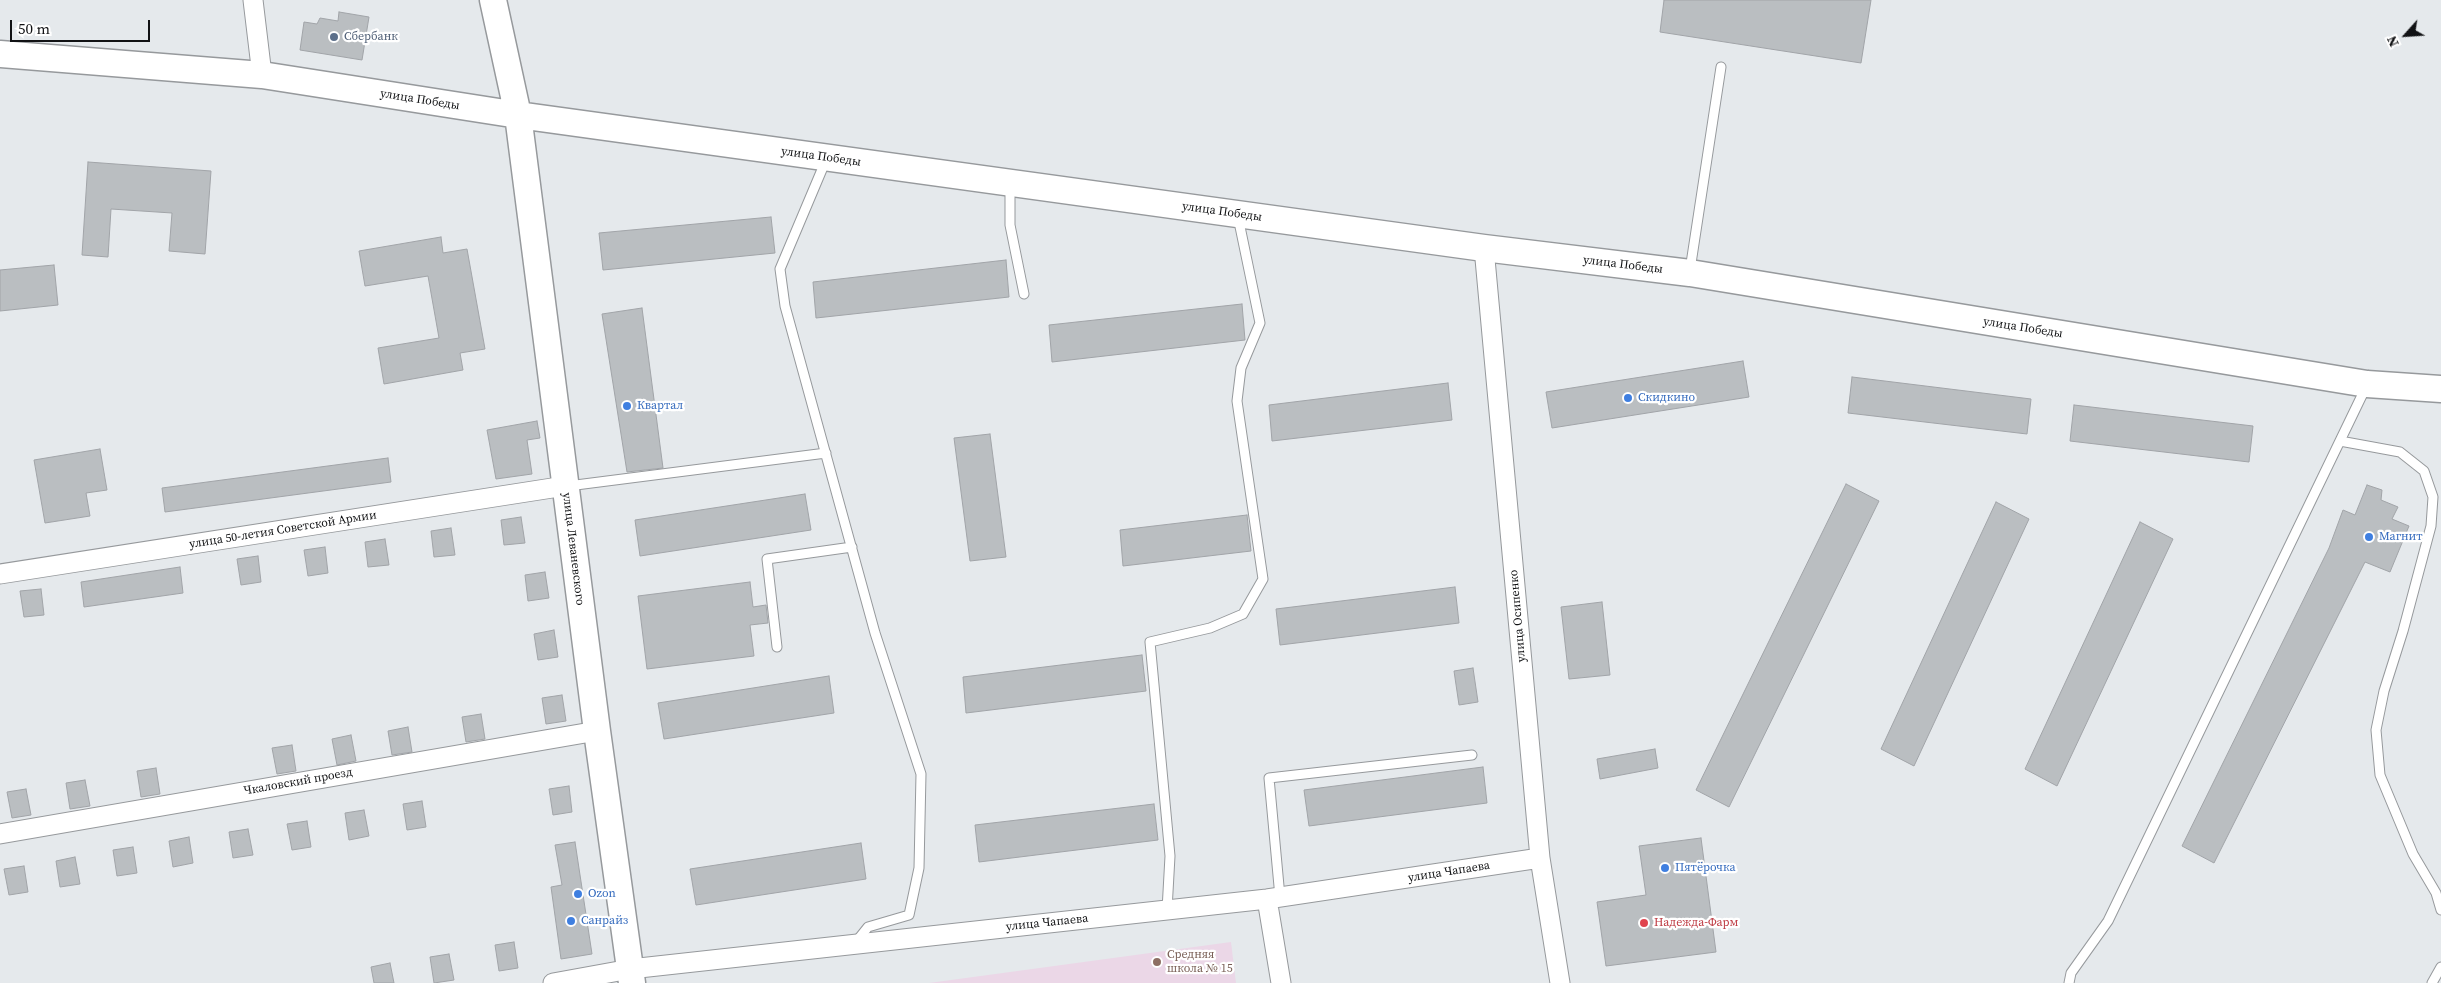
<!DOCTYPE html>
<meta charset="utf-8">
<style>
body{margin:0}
#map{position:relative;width:2441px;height:983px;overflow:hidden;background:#e5e9ec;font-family:"Source Serif 4",serif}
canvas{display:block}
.north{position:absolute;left:2381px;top:10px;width:50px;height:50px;-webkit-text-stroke:4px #fff;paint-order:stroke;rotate:244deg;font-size:14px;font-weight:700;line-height:20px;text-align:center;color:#111214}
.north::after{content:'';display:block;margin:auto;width:18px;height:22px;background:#111214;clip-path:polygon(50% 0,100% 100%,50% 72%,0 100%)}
.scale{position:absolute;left:10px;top:20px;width:140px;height:22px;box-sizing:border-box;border:2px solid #111214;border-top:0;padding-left:6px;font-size:15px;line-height:18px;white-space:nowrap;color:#111214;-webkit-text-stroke:4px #fff;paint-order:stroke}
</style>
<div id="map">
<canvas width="2441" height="983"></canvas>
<div class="north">N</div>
<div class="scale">50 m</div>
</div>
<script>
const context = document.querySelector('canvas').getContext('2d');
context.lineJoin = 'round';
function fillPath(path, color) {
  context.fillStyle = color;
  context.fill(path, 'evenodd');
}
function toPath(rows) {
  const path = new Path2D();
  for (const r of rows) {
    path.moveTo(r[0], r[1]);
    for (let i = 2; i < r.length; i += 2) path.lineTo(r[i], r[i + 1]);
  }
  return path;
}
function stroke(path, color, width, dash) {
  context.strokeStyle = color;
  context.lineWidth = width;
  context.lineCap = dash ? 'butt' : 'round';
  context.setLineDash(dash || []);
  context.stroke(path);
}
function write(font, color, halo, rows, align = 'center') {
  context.font = font + ' "Source Serif 4",serif';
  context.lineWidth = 4.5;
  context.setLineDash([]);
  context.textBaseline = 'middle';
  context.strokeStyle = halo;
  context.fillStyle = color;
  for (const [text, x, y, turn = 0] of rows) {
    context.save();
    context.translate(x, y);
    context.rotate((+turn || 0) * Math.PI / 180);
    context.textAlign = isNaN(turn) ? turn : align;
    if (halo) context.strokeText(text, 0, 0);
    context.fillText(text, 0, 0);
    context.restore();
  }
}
fillPath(toPath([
 [1231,942,1236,983,929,983]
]), '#ebd7e7');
const building = toPath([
 [1664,0,1871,0,1861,63,1660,32,1664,0],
 [339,12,369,17,362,60,300,50,304,22,317,24,320,18,338,21,339,12],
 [88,162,211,171,205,254,169,251,172,213,111,209,108,257,82,255,88,162],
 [771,217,775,253,603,270,599,233,771,217],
 [441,237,443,253,467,249,485,349,460,353,463,370,384,384,378,348,439,338,428,276,365,286,359,251,441,237],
 [1006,260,1009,297,816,318,813,282,1006,260],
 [54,265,58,305,0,311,0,270,54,265],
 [1242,304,1245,340,1052,362,1049,325,1242,304],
 [642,308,663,468,627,472,602,314,642,308],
 [1743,361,1749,397,1552,428,1546,392,1743,361],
 [1852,377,2031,399,2027,434,1848,413,1852,377],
 [1448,383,1452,420,1272,441,1269,405,1448,383],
 [2074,405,2253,426,2249,462,2070,441,2074,405],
 [537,421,540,438,527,440,532,474,496,479,487,430,537,421],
 [990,434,1006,557,970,561,954,438,990,434],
 [100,449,107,490,86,493,90,516,45,523,34,460,100,449],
 [388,458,391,482,165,512,162,488,388,458],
 [1846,484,1879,501,1729,807,1696,790,1846,484],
 [2367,485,2382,490,2381,500,2398,507,2392,519,2409,526,2390,572,2365,562,2214,863,2182,846,2329,548,2343,510,2355,515,2367,485],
 [805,494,811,530,640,556,635,520,805,494],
 [1996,502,2029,519,1914,766,1881,749,1996,502],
 [1247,515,1251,551,1123,566,1120,530,1247,515],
 [521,517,525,543,504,545,501,520,521,517],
 [2140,522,2173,539,2057,786,2025,769,2140,522],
 [451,528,455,555,434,557,431,531,451,528],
 [385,539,389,565,368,567,365,542,385,539],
 [325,547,328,573,308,576,304,550,325,547],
 [258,556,261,582,241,585,237,559,258,556],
 [180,567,183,593,84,607,81,582,180,567],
 [545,572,549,598,528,601,525,575,545,572],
 [750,582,753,607,766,605,768,623,750,625,754,656,647,669,638,596,750,582],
 [1455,587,1459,623,1280,645,1276,609,1455,587],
 [41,589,44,615,24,617,20,591,41,589],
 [1602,602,1610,675,1569,679,1561,607,1602,602],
 [554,630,558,657,538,660,534,634,554,630],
 [1142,655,1146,691,966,713,963,677,1142,655],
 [1473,668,1478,702,1459,705,1454,671,1473,668],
 [829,676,834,713,664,739,658,703,829,676],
 [562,695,566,721,546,724,542,698,562,695],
 [481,714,485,739,466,742,462,717,481,714],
 [408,727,412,752,392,755,388,731,408,727],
 [351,735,356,761,337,765,332,739,351,735],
 [292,745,296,771,277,774,272,748,292,745],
 [1655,749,1658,768,1600,779,1597,759,1655,749],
 [1483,767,1487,803,1309,826,1304,790,1483,767],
 [156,768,160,794,141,797,137,771,156,768],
 [85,780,90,806,70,809,66,783,85,780],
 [569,786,572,812,553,815,549,789,569,786],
 [26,789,31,815,12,818,7,792,26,789],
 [422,801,426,827,407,830,403,804,422,801],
 [1154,804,1158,840,979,862,975,825,1154,804],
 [364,810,369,836,349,840,345,813,364,810],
 [307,821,311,847,292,850,287,824,307,821],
 [248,829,253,855,233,858,229,832,248,829],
 [189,837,193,863,173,867,169,841,189,837],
 [1701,838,1716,952,1606,966,1597,902,1646,895,1639,846,1701,838],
 [575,842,592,954,561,959,551,887,562,885,555,845,575,842],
 [861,843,866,879,696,905,690,869,861,843],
 [133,847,137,873,117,876,113,850,133,847],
 [75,857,80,884,60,887,56,861,75,857],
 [24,866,28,892,9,895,4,869,24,866],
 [514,942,518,968,499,971,495,945,514,942],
 [449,954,454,980,434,983,430,957,449,954],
 [390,963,394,983,374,983,371,967,390,963]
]);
fillPath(building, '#babec1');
stroke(building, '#a1a4a8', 1);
const lane = toPath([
 [826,160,780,269,785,306,875,633,921,774,919,868,909,915,868,927,856,942],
 [1010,185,1010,225,1024,294],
 [1690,270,1721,67],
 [2340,441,2400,452,2424,471,2433,497,2431,526,2403,631,2384,691,2376,730,2380,775,2413,854,2436,893,2441,910],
 [568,486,826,453],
 [777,647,767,559,852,547],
 [1280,897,1269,778,1472,755],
 [1167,910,1170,856,1150,642,1210,628,1243,614,1263,579,1237,401,1241,368,1260,323,1238,217],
 [2069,983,2071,973,2108,921,2366,387],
 [2432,983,2441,967]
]);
const street = toPath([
 [253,0,262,75],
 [1484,248,1540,858,1560,983],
 [0,574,565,486],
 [0,834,597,731],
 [1267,899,1281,983],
 [553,983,630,969,1267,899,1540,858]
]);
const secondary = toPath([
 [493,0,518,115,597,731,632,983],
 [0,54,262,75,518,115,1484,248,1690,273,2367,384,2441,389]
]);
stroke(lane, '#96999c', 11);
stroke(street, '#96999c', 21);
stroke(secondary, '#96999c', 29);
stroke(lane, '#fff', 9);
stroke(street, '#fff', 19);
stroke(secondary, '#fff', 26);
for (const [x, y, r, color] of [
 [334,37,5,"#5c6f8a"],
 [1628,398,5,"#3f7fe0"],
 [627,406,5,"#3f7fe0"],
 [2369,537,5,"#3f7fe0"],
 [1665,868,5,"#3f7fe0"],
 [578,894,5,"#3f7fe0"],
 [571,921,5,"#3f7fe0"],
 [1644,923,5,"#e0444e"],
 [1157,962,5,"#8d6e63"]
]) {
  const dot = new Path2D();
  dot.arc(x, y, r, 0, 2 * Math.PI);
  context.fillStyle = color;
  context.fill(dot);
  stroke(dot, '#fff', 2);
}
write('12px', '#4e5e75', '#fff', [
 ["Сбербанк",344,37]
], 'left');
write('12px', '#111214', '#fff', [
 ["улица Победы",420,100,9],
 ["улица Победы",821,157,8],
 ["улица Победы",1222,212,8],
 ["улица Победы",1623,265,7],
 ["улица Победы",2023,328,9],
 ["улица 50-летия Советской Армии",283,530,-9],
 ["улица Леваневского",573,549,83],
 ["улица Осипенко",1518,616,-95],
 ["Чкаловский проезд",298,782,-10],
 ["улица Чапаева",1449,872,-9],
 ["улица Чапаева",1047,923,-6]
]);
write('12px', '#366cbe', '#fff', [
 ["Скидкино",1638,398],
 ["Квартал",637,406],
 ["Магнит",2379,537],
 ["Пятёрочка",1675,868],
 ["Ozon",588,894],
 ["Санрайз",581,921]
], 'left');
write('12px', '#be3a42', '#fff', [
 ["Надежда-Фарм",1654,923]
], 'left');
write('12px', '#785e54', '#fff', [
 ["Средняя",1167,955],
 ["школа № 15",1167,969]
], 'left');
</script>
